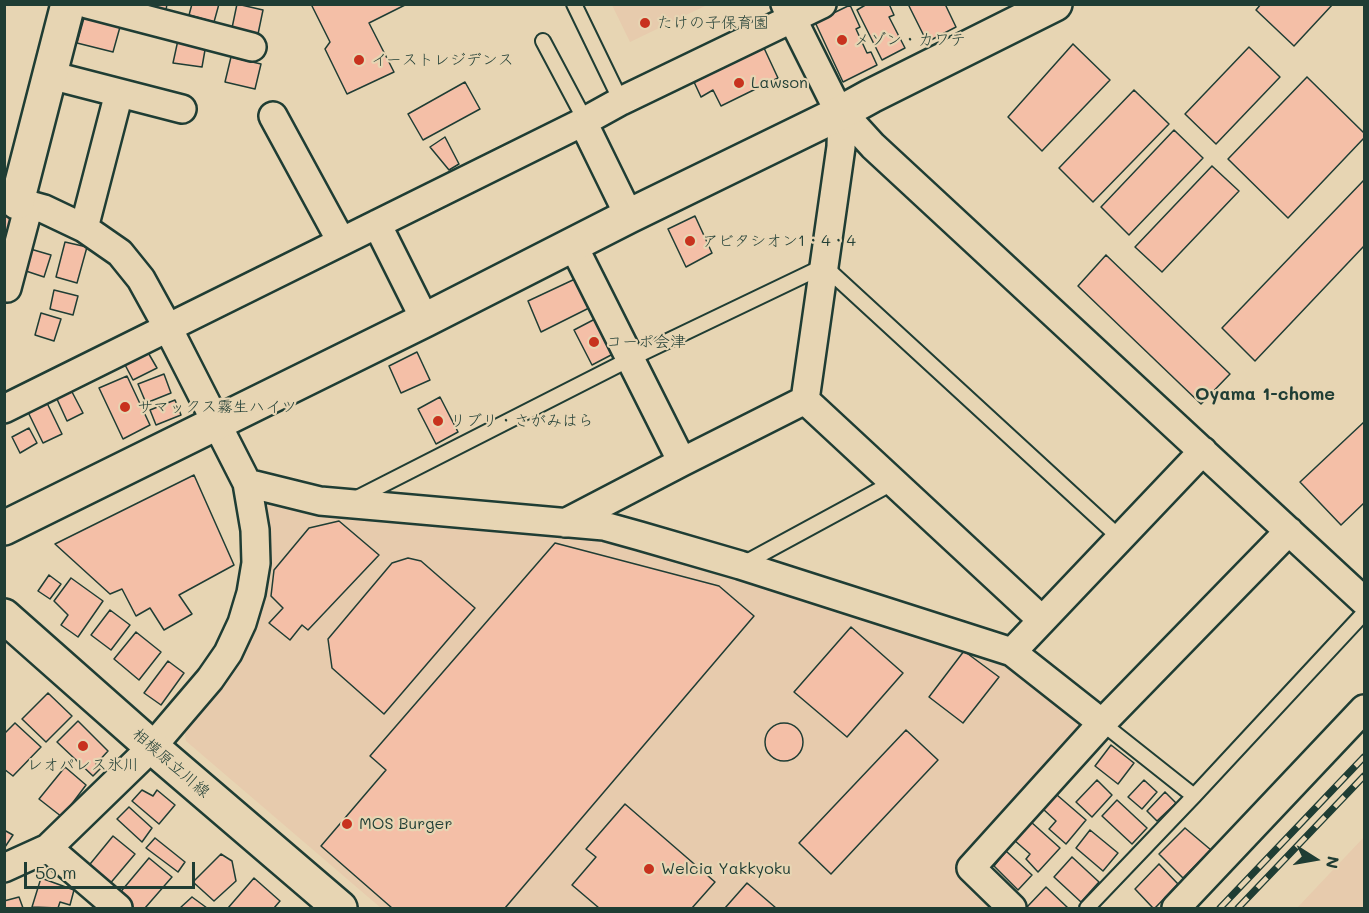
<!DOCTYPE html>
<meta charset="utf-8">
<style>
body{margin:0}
#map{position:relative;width:1369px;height:913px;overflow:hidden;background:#e7d5b3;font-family:Mali,sans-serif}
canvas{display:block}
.frame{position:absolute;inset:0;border:6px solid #1f3d34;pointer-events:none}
.north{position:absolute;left:1285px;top:829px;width:60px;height:60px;-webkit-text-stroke:4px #e7d5b3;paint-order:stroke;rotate:101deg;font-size:16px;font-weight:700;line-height:24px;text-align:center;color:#1f3d34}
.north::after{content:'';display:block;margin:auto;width:21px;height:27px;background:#1f3d34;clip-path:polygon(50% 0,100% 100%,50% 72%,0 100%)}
.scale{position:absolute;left:24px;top:862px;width:171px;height:27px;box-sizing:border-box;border:3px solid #1f3d34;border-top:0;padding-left:8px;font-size:18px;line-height:21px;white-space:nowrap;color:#1f3d34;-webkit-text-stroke:4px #e7d5b3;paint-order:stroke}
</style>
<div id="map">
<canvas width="1369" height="913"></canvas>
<div class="frame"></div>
<div class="north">N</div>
<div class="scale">50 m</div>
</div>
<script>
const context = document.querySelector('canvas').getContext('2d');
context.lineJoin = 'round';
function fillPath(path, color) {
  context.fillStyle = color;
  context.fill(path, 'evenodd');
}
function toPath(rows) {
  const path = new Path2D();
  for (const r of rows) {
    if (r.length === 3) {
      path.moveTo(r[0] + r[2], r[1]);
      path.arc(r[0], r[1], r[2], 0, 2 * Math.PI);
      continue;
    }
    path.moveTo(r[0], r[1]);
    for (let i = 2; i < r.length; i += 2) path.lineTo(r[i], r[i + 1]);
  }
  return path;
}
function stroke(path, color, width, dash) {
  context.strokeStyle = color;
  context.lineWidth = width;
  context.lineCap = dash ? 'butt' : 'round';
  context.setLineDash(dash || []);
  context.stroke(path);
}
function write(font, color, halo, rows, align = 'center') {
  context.font = font + ' Mali,"Klee One",sans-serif';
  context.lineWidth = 4.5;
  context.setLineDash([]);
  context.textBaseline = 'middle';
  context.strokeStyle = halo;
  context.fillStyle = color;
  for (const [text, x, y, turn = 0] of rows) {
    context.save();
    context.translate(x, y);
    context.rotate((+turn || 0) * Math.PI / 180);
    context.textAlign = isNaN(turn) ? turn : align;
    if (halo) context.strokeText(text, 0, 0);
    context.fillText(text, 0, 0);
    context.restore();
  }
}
fillPath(toPath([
 [612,5,707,5,630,42],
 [272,497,602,535,1003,657,1088,723,959,872,996,908,381,908,186,741,184,729,221,687,240,661,257,624,264,598,268,568,270,538,267,504],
 [1364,837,1364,908,1297,908]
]), '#e7cbad');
const building = toPath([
 [144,4,167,4,166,10,144,4],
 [192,4,219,4,214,22,189,15,192,4],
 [237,4,263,10,258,34,232,28,237,4],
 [311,4,407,4,369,23,394,72,347,94,325,49,330,42,311,4],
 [867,4,889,4,894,15,889,17,905,48,882,60,857,10,867,4],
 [908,4,945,4,956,27,927,42,908,4],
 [1261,4,1333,4,1294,46,1256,10,1261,4],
 [850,5,860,27,856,29,867,53,871,52,877,65,843,82,815,22,850,5],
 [84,18,120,27,113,52,77,43,84,18],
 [178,40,200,45,205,50,202,67,173,63,178,40],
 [1073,44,1110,80,1042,151,1008,117,1073,44],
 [1249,47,1280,77,1216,144,1185,114,1249,47],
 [764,48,778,78,721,106,713,90,701,97,694,82,764,48],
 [231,57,261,64,255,89,225,82,231,57],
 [1307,77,1364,133,1364,138,1288,218,1228,159,1307,77],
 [465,82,480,109,423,140,408,114,465,82],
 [1134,90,1169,124,1093,202,1059,168,1134,90],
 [1174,130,1203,158,1129,235,1101,207,1174,130],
 [445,137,459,164,449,170,430,147,445,137],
 [1212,166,1239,191,1162,272,1135,247,1212,166],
 [1364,180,1364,246,1255,361,1222,328,1364,180],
 [4,213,12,215,6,244,4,244,4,213],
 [695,216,712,253,686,267,668,229,695,216],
 [65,242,87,247,77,283,56,277,65,242],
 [27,248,51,255,44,277,20,269,27,248],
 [1106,255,1230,374,1201,404,1078,286,1106,255],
 [575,279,589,308,541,332,528,301,575,279],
 [54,290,78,296,73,315,50,309,54,290],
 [41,313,61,319,54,341,35,335,41,313],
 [595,319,613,354,592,365,574,330,595,319],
 [146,349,157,368,133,380,123,361,146,349],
 [417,352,430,380,401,393,389,366,417,352],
 [164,374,171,393,146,403,138,384,164,374],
 [127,376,150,425,123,439,99,388,127,376],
 [71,390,83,413,67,421,56,397,71,390],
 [440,397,458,432,436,444,418,409,440,397],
 [175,400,181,415,156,425,150,410,175,400],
 [46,401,62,434,43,443,27,410,46,401],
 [1364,422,1364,503,1341,525,1300,482,1364,422],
 [29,428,37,443,20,453,12,437,29,428],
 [194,475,234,565,179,595,192,614,164,630,150,608,136,616,122,589,110,594,55,544,194,475],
 [339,521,379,555,308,630,302,625,290,640,269,623,283,608,271,596,274,570,309,528,339,521],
 [555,543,719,586,754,616,505,908,392,908,321,846,386,770,370,756,555,543],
 [408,558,421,561,475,608,384,714,332,668,328,639,392,563,408,558],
 [49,575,61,584,50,599,38,591,49,575],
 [71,578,103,601,78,637,61,625,68,615,54,601,71,578],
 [110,610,130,625,111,650,91,635,110,610],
 [851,627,903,673,847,737,794,692,851,627],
 [136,632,161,652,139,680,114,659,136,632],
 [964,651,999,677,963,723,929,697,964,651],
 [168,661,184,673,161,705,144,693,168,661],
 [48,693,72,716,46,742,22,719,48,693],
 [78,721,108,751,96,764,101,768,93,776,57,742,78,721],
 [784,742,19],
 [15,723,41,747,13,776,4,769,4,734,15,723],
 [906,730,938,760,831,874,799,843,906,730],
 [1111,745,1134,763,1118,784,1095,766,1111,745],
 [65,767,86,785,62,817,39,799,65,767],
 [1097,780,1112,795,1092,817,1076,802,1097,780],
 [1144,780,1157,792,1142,809,1128,797,1144,780],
 [142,790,153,796,157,790,175,805,159,824,132,801,142,790],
 [1165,792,1176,803,1157,821,1147,811,1165,792],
 [1057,795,1086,820,1066,844,1049,829,1056,821,1043,809,1057,795],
 [1117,800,1147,828,1132,844,1102,816,1117,800],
 [625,804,715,882,692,908,599,908,572,885,596,857,586,849,625,804],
 [129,807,152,828,142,842,117,819,129,807],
 [1031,822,1060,848,1038,872,1026,859,1030,854,1014,840,1031,822],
 [1185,828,1211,850,1183,878,1159,854,1185,828],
 [4,830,13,835,5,847,4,847,4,830],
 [1090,830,1118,853,1103,871,1076,848,1090,830],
 [113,836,135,854,108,886,86,869,113,836],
 [155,838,185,862,178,872,146,848,155,838],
 [1006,851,1032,875,1018,890,994,866,1006,851],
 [221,854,232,861,236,881,214,901,193,882,221,854],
 [1072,857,1099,882,1081,902,1054,877,1072,857],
 [149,858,172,877,145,908,134,908,118,895,149,858],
 [1159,864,1178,884,1155,908,1153,908,1135,889,1159,864],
 [41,878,74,890,70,905,60,902,58,908,32,907,41,878],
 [254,878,280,901,274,908,228,908,254,878],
 [747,883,776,908,725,908,747,883],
 [1046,887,1068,908,1029,908,1027,907,1046,887],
 [19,897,23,908,4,908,4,901,19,897],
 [192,897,207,908,180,908,192,897]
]);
fillPath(building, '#f4bfa7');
stroke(building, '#1f3d34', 1.5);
const service = toPath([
 [574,4,621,101],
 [543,41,585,120],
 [353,500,630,359,824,266,1120,538],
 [743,564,894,482],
 [1102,723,1194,796],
 [1087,908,1194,796,1364,613]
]);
const minor = toPath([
 [87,4,252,47],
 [785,4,832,98,842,112,873,146,1364,601],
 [50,75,182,109],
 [273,116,341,241],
 [583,122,629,216],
 [4,198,44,209,84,228,120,253,141,279,168,328,247,483,255,530,256,563,251,593,242,623,228,653,210,679,152,747,48,848,4,868],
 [377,224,425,320],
 [84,228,119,93],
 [573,245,682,462],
 [7,288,29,205],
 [805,400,1042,620],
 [4,409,583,122,621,101,822,4],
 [247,483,320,501,604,526,640,536,740,565,1012,652,1102,723],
 [565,523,682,462,805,400,841,147,842,112],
 [1012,652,1203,451],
 [48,848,118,908],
 [1012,908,971,868,1102,723,1289,531],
 [1176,908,1364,709]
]);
const tertiary = toPath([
 [17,202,68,4],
 [4,528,425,320,629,216,842,112,871,96,1055,4]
]);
const secondary = toPath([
 [4,616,152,747,340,908]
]);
stroke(service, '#1f3d34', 18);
stroke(minor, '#1f3d34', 32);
stroke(tertiary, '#1f3d34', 38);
stroke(secondary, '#1f3d34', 38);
stroke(service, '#e7d5b3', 14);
stroke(minor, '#e7d5b3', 27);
stroke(tertiary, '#e7d5b3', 33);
stroke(secondary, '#e7d5b3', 33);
const rail = toPath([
 [1220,908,1364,757],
 [1238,908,1364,776]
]);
stroke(rail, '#1f3d34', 7);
stroke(rail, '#e7d5b3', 4.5, [14]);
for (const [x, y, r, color] of [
 [645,23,6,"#c8321e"],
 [842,40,6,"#c8321e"],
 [359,60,6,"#c8321e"],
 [739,83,6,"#c8321e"],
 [690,241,6,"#c8321e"],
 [594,342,6,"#c8321e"],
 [125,407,6,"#c8321e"],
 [438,421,6,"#c8321e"],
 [83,746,6,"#c8321e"],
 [347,824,6,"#c8321e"],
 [649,869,6,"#c8321e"]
]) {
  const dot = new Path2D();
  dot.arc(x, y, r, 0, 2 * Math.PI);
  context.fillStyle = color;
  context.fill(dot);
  stroke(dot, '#e7d5b3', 2);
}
write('16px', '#1f3d34', '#e7d5b3', [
 ["たけの子保育園",657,23],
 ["メゾン・カワテ",854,40],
 ["イーストレジデンス",371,60],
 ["Lawson",751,83],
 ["アビタシオン1・4・4",702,241],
 ["コーポ会津",606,342],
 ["サマックス霧生ハイツ",137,407],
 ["リブリ・さがみはら",450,421],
 ["レオパレス氷川",83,765,"center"],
 ["MOS Burger",359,824],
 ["Welcia Yakkyoku",661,869]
], 'left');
write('16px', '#1f3d34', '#e7d5b3', [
 ["相模原立川線",171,763,41]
]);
write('bold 18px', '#1f3d34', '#e7d5b3', [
 ["Oyama 1-chome",1265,394]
]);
</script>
